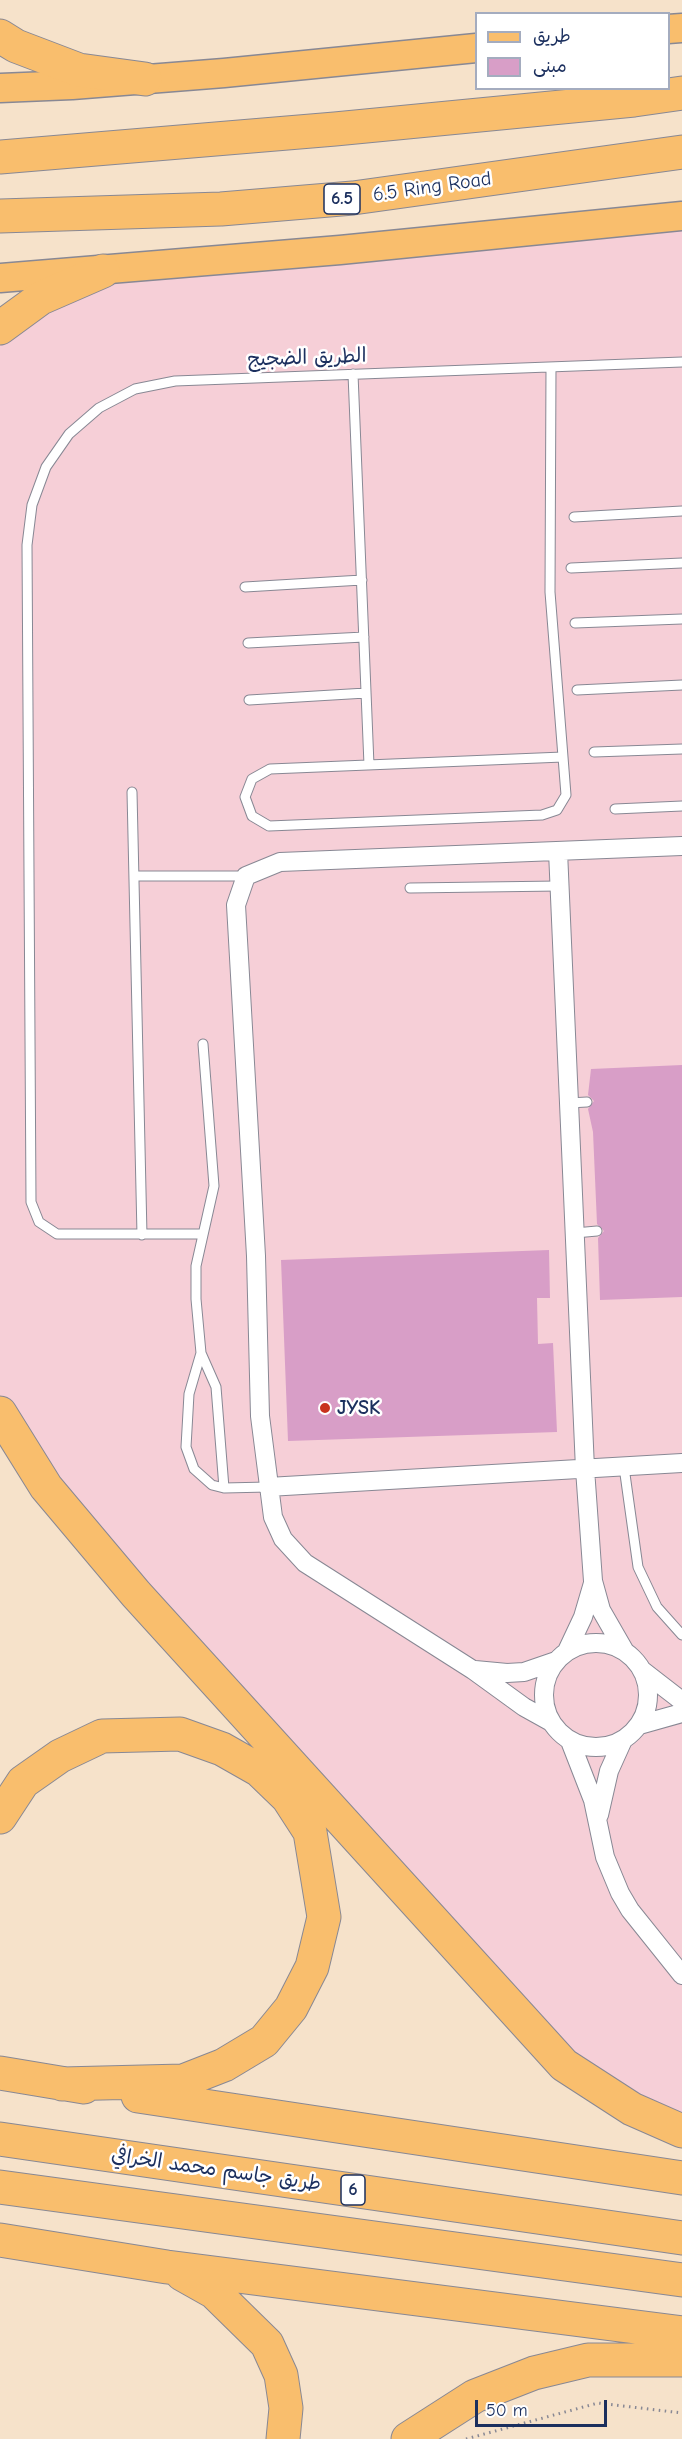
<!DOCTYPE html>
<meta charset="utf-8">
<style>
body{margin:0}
#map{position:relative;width:682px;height:2439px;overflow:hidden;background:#f6e2ca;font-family:"Comic Neue","Playpen Sans Arabic",sans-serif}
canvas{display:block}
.legend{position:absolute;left:475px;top:12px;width:195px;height:78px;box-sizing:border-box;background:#fff;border:2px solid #a4acbf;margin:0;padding:8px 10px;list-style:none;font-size:18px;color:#1b2f5e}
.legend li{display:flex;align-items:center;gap:12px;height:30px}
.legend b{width:30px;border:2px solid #a4acbf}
.scale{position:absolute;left:475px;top:2400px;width:132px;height:27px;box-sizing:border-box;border:3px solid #1b2f5e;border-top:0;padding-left:8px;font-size:18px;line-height:21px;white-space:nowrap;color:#1b2f5e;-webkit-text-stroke:4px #fff;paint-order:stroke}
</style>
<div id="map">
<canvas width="682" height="2439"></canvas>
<ul class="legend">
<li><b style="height:8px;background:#f9be6d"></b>طريق</li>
<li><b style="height:16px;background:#d89ec7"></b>مبنى</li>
</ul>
<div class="scale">50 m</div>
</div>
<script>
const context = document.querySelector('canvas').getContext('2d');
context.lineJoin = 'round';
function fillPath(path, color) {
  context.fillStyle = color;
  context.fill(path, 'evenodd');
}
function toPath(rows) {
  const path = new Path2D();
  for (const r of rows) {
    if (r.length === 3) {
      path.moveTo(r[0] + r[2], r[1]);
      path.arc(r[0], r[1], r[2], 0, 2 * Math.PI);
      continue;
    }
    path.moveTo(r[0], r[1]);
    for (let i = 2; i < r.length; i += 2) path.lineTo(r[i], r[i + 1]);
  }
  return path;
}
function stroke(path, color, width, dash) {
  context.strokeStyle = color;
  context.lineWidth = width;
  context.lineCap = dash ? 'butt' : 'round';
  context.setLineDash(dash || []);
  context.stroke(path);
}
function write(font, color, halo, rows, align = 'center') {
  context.font = font + ' "Comic Neue","Playpen Sans Arabic",sans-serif';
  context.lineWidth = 5;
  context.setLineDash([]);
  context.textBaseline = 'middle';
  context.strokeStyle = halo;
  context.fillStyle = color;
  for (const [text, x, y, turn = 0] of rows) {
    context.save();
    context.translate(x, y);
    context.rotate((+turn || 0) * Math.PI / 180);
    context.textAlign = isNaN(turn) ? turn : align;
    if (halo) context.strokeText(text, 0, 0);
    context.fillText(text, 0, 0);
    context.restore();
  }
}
fillPath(toPath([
 [682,208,682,2131,564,2065,0,1413,0,328,103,271]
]), '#f6cfd7');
fillPath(toPath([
 [682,1065,682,1297,600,1300,598,1238,604,1231,597,1224,593,1132,588,1109,594,1101,588,1095,591,1069],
 [549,1250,550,1298,537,1298,538,1344,553,1343,557,1432,288,1441,281,1260]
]), '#d89ec7');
const lane = toPath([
 [551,367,550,592,563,757],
 [353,374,369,765],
 [574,517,682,511],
 [571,568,682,563],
 [245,587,362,580],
 [575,623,682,619],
 [248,643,364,637],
 [577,690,682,685],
 [249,700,366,693],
 [594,752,682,749],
 [563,757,566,795,557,810,542,815,269,826,252,816,245,797,252,779,270,769,563,757],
 [132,792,142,1235],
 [615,809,682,806],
 [134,876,246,876],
 [410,888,559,886],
 [203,1044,214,1186,196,1266,196,1299,201,1353,189,1394,186,1447,194,1469,212,1485,224,1488,268,1487],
 [569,1103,587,1102],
 [575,1233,597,1231],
 [202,1234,57,1234,39,1222,31,1202,27,545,32,505,46,467,69,434,99,408,135,389,175,381,682,362],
 [201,1353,216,1387,224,1488],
 [624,1467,638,1567,657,1607,682,1635]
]);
const street = toPath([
 [558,851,585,1469,593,1581,601,1610,624,1650],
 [268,1487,682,1463],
 [596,1695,52],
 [567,1651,583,1617,593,1583],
 [475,1670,507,1673,524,1672,556,1661],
 [643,1671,682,1701],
 [551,1722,524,1707,473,1670,305,1563,283,1539,273,1517,260,1416,256,1256,236,905,246,876,280,862,682,846],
 [639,1725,682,1713],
 [570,1741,593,1800,605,1857,620,1893,630,1910,682,1975],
 [599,1815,609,1771,623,1740]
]);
const primary = toPath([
 [668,29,682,28],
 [0,88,72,85,224,73,476,48],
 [0,278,340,250,682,216]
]);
const highway = toPath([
 [0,36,16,46,79,70,145,79],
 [0,157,335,129,634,100,682,93],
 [0,216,221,209,353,198,682,152],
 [0,328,41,298,103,271],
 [0,1413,46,1487,136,1594,564,2065,632,2109,682,2131],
 [0,1817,23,1782,60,1756,102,1736,180,1734,222,1749,259,1770,288,1798,310,1832,324,1917,312,1967,291,2008,264,2041,224,2065,183,2081,62,2084],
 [0,2073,84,2087],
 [138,2096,682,2178],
 [0,2139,682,2238],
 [0,2187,682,2280],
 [0,2240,167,2267,682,2333],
 [182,2274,214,2292,267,2344,281,2375,286,2408,283,2439],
 [408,2439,475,2396,534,2373,588,2360,682,2360]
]);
stroke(lane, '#888894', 11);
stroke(street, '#888894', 20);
stroke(primary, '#888894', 31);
stroke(highway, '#888894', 35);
stroke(toPath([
 [466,2439,598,2403,682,2413]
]), '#888894', 3, [1.5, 4.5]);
stroke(lane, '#fff', 9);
stroke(street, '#fff', 18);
stroke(primary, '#f9be6d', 28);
stroke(highway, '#f9be6d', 33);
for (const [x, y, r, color] of [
 [325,1408,6,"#c8321e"]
]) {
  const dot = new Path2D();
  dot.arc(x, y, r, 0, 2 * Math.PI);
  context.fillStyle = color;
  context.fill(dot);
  stroke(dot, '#fff', 2);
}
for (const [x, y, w] of [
 [342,199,36],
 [353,2190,24]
]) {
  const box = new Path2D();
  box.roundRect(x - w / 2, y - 15, w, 30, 4.5);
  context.fillStyle = '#fff';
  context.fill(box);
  stroke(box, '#1b2f5e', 1.5);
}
write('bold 18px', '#1b2f5e', null, [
 ["6.5",342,199],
 ["6",353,2190]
]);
write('20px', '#1b2f5e', '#fff', [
 ["6.5 Ring Road",432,187,-8],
 ["الطريق الضجيج",307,358,-2],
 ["طريق جاسم محمد الخرافي",216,2170,8]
]);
write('bold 20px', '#1b2f5e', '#fff', [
 ["JYSK",337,1408]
], 'left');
</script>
